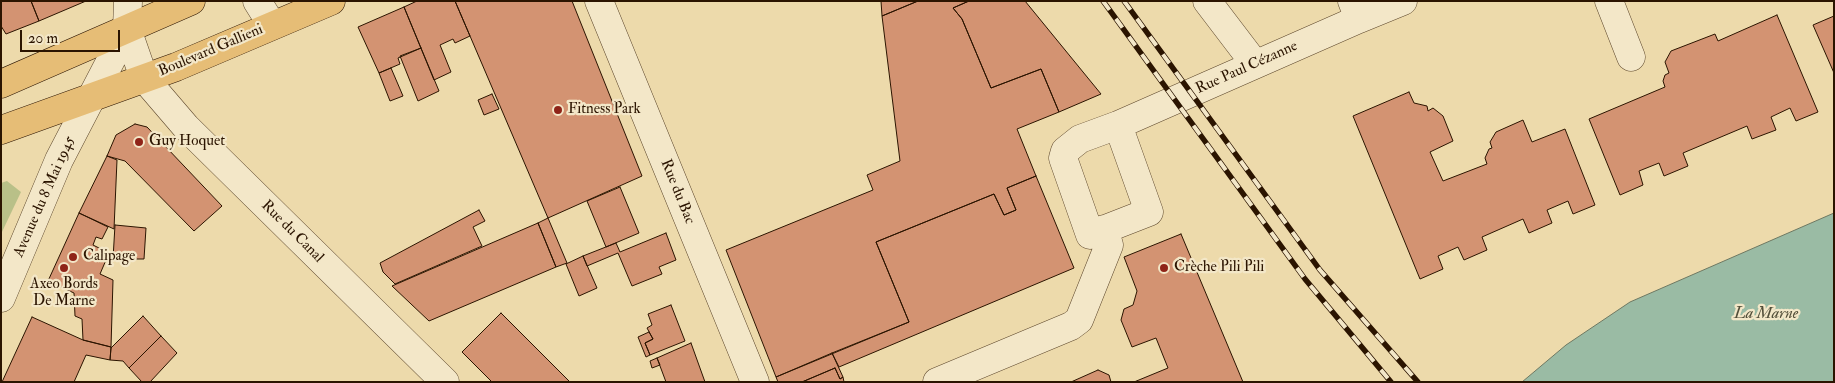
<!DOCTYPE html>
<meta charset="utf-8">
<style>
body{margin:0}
#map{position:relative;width:1835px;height:383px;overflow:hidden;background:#eddaab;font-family:"IM FELL Double Pica",serif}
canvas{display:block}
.frame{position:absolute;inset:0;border:2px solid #2b1400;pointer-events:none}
.scale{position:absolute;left:20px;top:30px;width:100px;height:22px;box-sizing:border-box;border:2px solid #2b1400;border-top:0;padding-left:6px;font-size:15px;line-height:18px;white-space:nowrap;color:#2b1400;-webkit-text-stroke:4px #f3e7c8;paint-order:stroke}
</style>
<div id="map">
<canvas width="1835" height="383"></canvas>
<div class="frame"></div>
<div class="scale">20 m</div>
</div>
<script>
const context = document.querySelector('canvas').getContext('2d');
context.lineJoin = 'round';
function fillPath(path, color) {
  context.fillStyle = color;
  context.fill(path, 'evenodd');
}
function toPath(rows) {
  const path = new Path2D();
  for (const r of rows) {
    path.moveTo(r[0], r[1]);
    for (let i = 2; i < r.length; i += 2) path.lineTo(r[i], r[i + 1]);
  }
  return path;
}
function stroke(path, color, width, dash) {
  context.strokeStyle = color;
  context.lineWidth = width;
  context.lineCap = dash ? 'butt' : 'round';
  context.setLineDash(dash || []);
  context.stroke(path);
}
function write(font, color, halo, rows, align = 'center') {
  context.font = font + ' "IM FELL Double Pica",serif';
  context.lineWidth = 4.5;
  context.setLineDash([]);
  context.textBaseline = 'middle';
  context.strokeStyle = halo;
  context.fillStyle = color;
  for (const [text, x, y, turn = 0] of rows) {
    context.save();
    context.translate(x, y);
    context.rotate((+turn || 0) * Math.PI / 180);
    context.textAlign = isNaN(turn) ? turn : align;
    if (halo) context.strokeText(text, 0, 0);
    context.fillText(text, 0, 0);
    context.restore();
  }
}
fillPath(toPath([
 [7,181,21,192,1,234,1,183]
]), '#b9c088');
const water = toPath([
 [1834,213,1834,382,1522,382,1566,345,1630,302,1834,213]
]);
fillPath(water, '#9abba4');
stroke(water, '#6e7862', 1);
const building = toPath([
 [1,1,31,1,39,21,6,34,1,26,1,1],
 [31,1,86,1,39,21,31,1],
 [417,1,455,1,470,36,455,43,453,39,440,45,451,72,434,80,404,7,417,1],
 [455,1,572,1,642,176,548,218,455,1],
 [881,1,918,1,882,16,881,1],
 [918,1,969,1,953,8,962,19,991,88,1041,69,1059,112,1017,129,1036,176,1007,188,1016,210,1004,215,994,194,876,242,909,322,776,377,726,250,873,190,867,175,900,161,882,16,918,1],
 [969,1,1025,1,1101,94,1059,112,1041,69,991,88,962,19,953,8,969,1],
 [404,7,421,48,398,58,400,64,379,73,358,27,404,7],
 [1777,15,1818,112,1796,121,1790,108,1771,117,1776,130,1752,139,1747,126,1683,153,1688,166,1664,176,1659,163,1639,171,1643,185,1620,195,1589,119,1665,87,1663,81,1665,75,1669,73,1665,62,1671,51,1715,34,1718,41,1777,15],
 [1834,16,1834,73,1813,25,1834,16],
 [421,48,439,91,418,101,400,56,421,48],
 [391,68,403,96,390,101,379,73,391,68],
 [1409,92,1414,103,1427,106,1428,111,1433,108,1443,116,1453,141,1430,152,1443,181,1487,164,1485,158,1489,149,1492,148,1490,142,1496,132,1523,120,1532,142,1565,129,1595,205,1573,214,1568,201,1547,210,1552,223,1529,233,1523,219,1482,237,1487,250,1464,260,1458,247,1438,256,1443,269,1420,279,1353,116,1409,92],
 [492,94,499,109,484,115,478,100,492,94],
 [135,124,147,127,222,206,194,231,125,161,107,156,116,135,135,124],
 [107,156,117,160,114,229,79,213,107,156],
 [1036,176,1074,268,839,367,832,353,909,322,876,242,994,194,1004,215,1016,210,1007,188,1036,176],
 [620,187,639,233,606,247,587,201,620,187],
 [479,210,485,221,473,227,482,246,395,284,383,272,380,263,479,210],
 [79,213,108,227,102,239,96,237,93,245,109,253,100,274,113,280,111,347,83,340,82,319,75,316,74,293,48,281,79,213],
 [548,218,567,263,556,267,538,223,548,218],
 [538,223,556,267,429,321,392,286,538,223],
 [115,225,146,228,144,259,113,259,115,225],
 [666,233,676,260,659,267,662,274,632,286,618,253,587,266,583,256,616,243,620,252,666,233],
 [1181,234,1243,382,1134,382,1168,368,1156,338,1132,347,1121,320,1124,309,1133,305,1137,291,1124,257,1181,234],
 [583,256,597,288,579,296,566,264,583,256],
 [671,305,685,341,650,355,645,343,653,339,647,328,652,325,648,314,671,305],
 [501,313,570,382,492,382,462,352,501,313],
 [143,316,161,336,129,368,123,361,110,360,111,348,143,316],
 [32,317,83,340,111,347,110,360,86,355,74,382,2,382,32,317],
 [649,332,653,339,645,343,650,355,646,357,638,337,649,332],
 [161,336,177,353,150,382,142,382,129,368,161,336],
 [691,343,705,382,666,382,657,358,691,343],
 [832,353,843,377,840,379,835,368,802,382,778,382,776,377,832,353],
 [657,358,660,365,652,368,650,361,657,358],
 [835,368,840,379,843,377,844,382,802,382,835,368],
 [1098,370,1109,375,1111,382,1071,382,1098,370]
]);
fillPath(building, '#d39372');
stroke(building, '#2b1400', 1);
const minor = toPath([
 [128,1,127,29,144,78,186,127,445,382],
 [257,1,272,25],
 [599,1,755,382],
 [1207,1,1255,64],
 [1609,1,1631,57],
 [1359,19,1403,1],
 [1118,125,1080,139,1065,151,1063,158,1090,235,1149,212,1118,125,1359,19,1352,1],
 [1,298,59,160,127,29],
 [937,382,1071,326,1079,320,1109,245,1104,229]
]);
const major = toPath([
 [1,84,191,1],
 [1,130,176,67,331,1]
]);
stroke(minor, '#5c462b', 29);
stroke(major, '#2b1400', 29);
stroke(minor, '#f3e7c8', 28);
stroke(major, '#e6bd76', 28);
const rail = toPath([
 [1103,1,1305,279,1391,382],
 [1124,1,1320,270,1418,382]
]);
stroke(rail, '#2b1400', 5.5);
stroke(rail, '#f3e7c8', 4, [11]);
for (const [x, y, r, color] of [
 [558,110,5,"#8f2418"],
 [139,142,5,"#8f2418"],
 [73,257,5,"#8f2418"],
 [64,268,5,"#8f2418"],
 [1164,268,5,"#8f2418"]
]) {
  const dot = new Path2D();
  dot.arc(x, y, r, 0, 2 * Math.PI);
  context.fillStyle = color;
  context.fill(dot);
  stroke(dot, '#f3e7c8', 2);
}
write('15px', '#2b1400', '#f3e7c8', [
 ["Boulevard Gallieni",211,51,-23],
 ["Rue Paul Cézanne",1247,68,-24],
 ["Rue du Bac",677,192,68],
 ["Avenue du 8 Mai 1945",45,197,-66],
 ["Rue du Canal",292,232,45]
]);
write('15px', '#2b1400', '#f3e7c8', [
 ["Fitness Park",568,110],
 ["Guy Hoquet",149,142],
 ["Calipage",83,257],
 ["Crèche Pili Pili",1174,268],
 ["Axeo Bords",64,285,"center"],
 ["De Marne",64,302,"center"]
], 'left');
write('italic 16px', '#524e39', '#f3e7c8', [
 ["La Marne",1766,315]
]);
</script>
